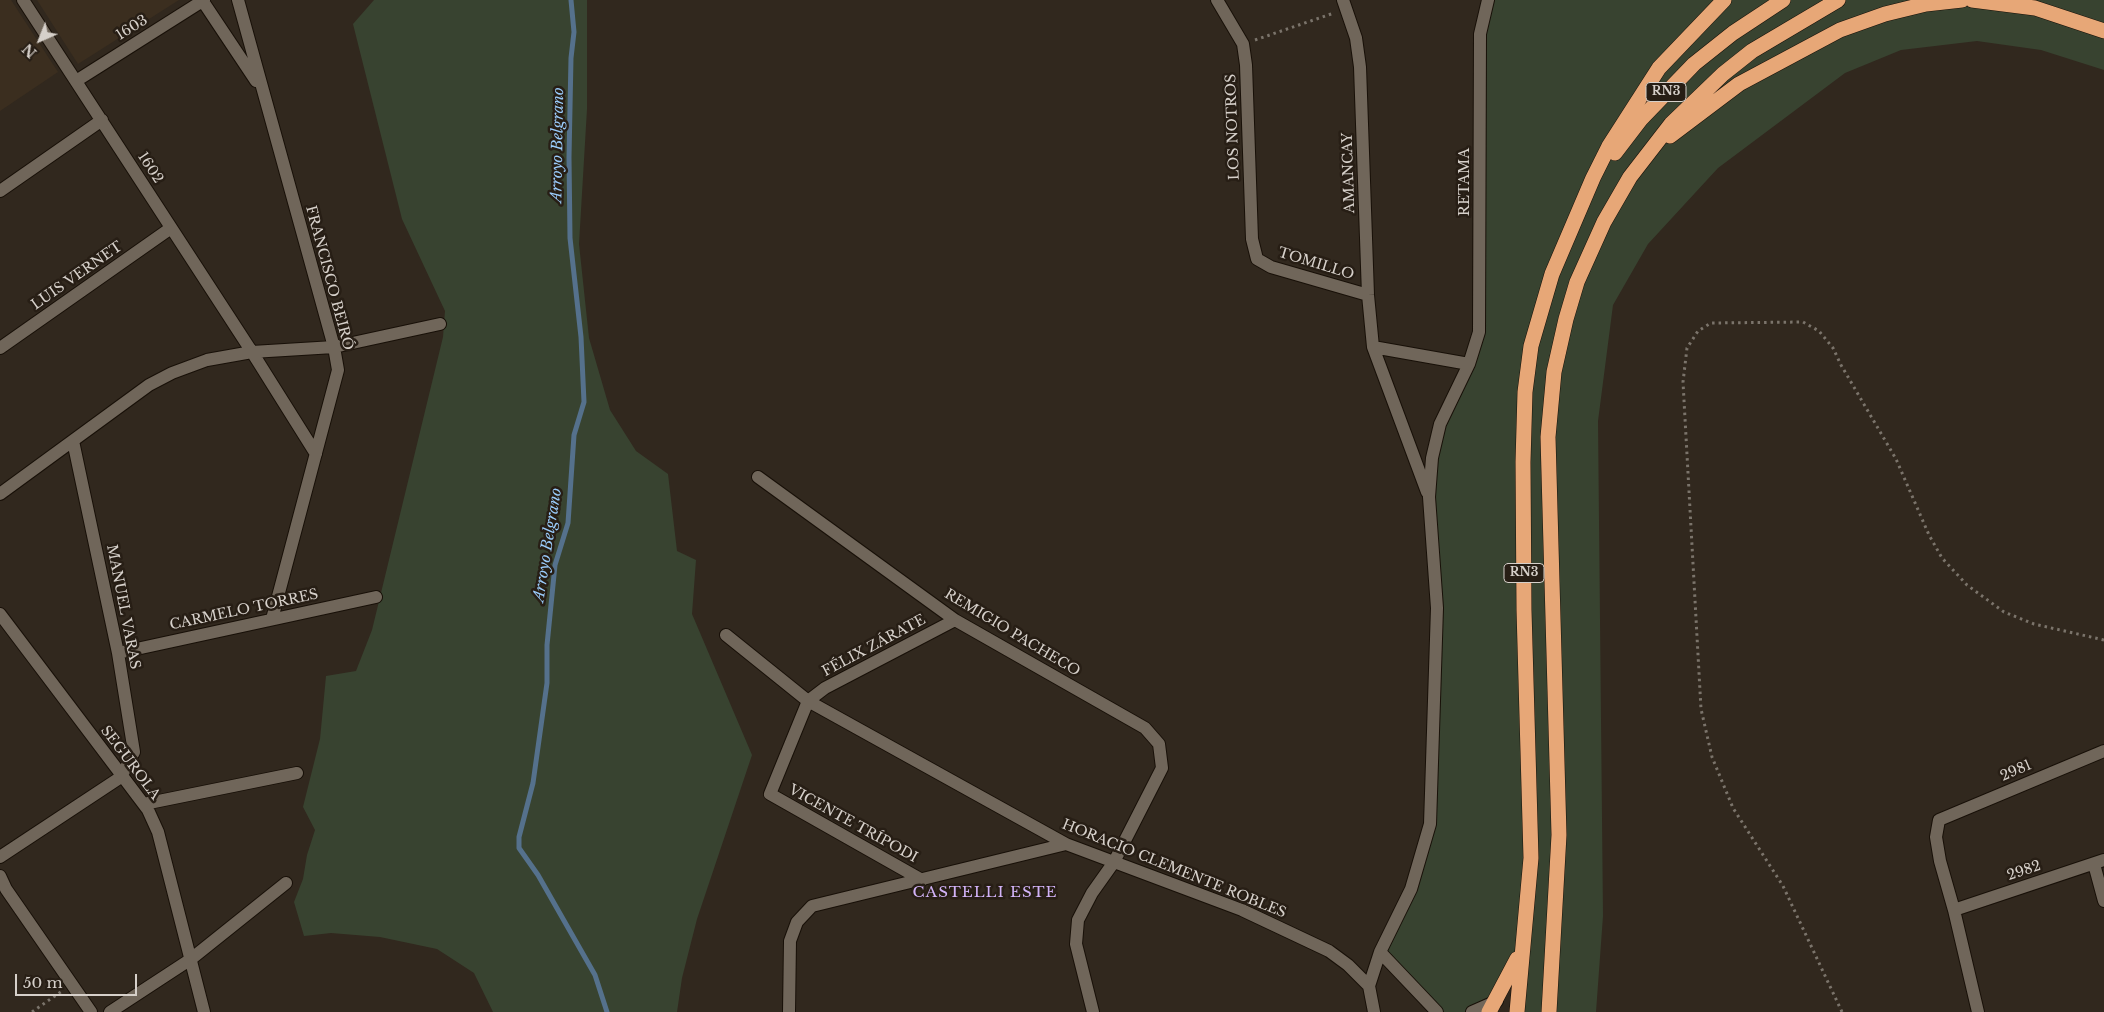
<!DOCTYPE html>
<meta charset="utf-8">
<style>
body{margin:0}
#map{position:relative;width:2104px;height:1012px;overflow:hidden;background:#31281e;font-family:"Libre Baskerville",serif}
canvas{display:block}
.north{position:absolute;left:15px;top:15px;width:50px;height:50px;-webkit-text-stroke:4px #271e15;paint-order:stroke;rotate:224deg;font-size:14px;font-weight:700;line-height:20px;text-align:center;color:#d6d0ca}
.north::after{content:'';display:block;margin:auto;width:18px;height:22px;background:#d6d0ca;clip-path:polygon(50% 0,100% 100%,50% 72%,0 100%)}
.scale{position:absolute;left:15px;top:974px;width:122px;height:22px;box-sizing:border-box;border:2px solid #d6d0ca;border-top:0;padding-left:6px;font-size:15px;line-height:18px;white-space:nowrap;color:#d6d0ca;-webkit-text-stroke:4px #271e15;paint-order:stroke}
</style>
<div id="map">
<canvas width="2104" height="1012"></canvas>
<div class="north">N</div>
<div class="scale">50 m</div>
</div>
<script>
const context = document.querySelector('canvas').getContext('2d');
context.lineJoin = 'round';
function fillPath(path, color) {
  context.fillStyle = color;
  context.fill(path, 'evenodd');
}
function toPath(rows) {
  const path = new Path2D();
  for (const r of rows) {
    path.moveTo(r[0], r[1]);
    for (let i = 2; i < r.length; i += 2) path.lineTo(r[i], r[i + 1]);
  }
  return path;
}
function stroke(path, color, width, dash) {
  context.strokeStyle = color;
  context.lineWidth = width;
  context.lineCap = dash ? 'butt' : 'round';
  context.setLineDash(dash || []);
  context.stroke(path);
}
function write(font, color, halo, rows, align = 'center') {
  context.font = font + ' "Libre Baskerville",serif';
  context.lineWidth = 5;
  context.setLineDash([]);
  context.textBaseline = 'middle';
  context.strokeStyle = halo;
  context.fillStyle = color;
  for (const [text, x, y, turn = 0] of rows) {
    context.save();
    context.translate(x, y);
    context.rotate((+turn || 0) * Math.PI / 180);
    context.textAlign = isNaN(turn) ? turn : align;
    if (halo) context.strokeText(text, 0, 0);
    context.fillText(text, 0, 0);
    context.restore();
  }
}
fillPath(toPath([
 [0,0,11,0,58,72,0,111],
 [37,0,179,0,78,64]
]), '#3b2e1f');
fillPath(toPath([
 [374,0,587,0,587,109,579,244,589,338,610,410,636,451,668,474,677,551,696,560,692,614,752,755,697,919,682,978,677,1012,493,1012,474,973,437,949,380,937,331,933,304,936,294,902,303,879,307,855,315,830,303,807,320,739,326,676,356,671,372,630,443,337,445,311,402,219,353,24],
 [1488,0,2104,0,2104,70,2041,50,1977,41,1901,50,1845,73,1718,168,1648,244,1613,305,1598,421,1603,916,1596,1012,1517,1012,1524,944,1497,1001,1472,1012,1437,1012,1380,952,1430,824,1432,458,1476,346,1480,34]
]), '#384330');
stroke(toPath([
 [571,0,574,32,571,58,569,157,570,238,581,337,584,402,574,435,568,523,555,565,547,645,547,683,533,783,519,837,519,848,538,875,595,975,607,1012]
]), '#55718c', 5);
const minor = toPath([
 [23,0,252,352,316,454],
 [202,0,256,81],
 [238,0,334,347,338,370,272,619],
 [1217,0,1243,44,1246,65,1252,239,1257,259,1271,267,1368,295],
 [1343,0,1356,38,1360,67,1368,295,1373,347,1427,492],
 [76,81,204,0],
 [0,191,102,120],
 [1373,347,1469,364],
 [0,348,171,228],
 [758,477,955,620,1145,728,1159,744,1162,768,1114,862,1092,893,1078,920,1076,944,1093,1012],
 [0,494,149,385,172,373,207,360,252,352,334,347,440,324],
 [0,614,148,810,158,832,204,1012],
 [726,635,808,701,1066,844,1242,910,1329,951,1348,965,1369,986,1374,1012],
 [118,653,376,597],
 [808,701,770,794,922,880],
 [808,701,825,688,955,620],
 [144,804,297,773],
 [0,857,121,777,134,752,118,653,73,441],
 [2094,864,2104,901],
 [0,876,6,889,91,1012],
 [1954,910,2104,860],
 [1380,952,1437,1012],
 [1369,986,1380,952,1411,889,1430,824,1437,608,1429,497,1432,458,1440,424,1469,364,1479,332,1480,34,1488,0],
 [110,1012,191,959,286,883],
 [789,1012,790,941,797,922,812,906,1066,844],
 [1472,1012,1497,1001],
 [1978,1012,1954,910,1940,861,1936,837,1939,820,2104,751]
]);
const highway = toPath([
 [1972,0,2035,8,2104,31],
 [1670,136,1739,84,1840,30,1885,14,1926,4,1962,0],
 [1615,153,1641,119,1694,64,1733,33,1783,0],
 [1489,1012,1517,959],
 [1517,1012,1531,858,1524,610,1523,462,1525,392,1531,346,1552,274,1593,178,1609,146,1659,68,1724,0],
 [1549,1012,1559,835,1548,437,1554,372,1566,319,1577,282,1604,222,1630,177,1671,124,1723,74,1752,51,1838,0]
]);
stroke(minor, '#181008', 14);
stroke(highway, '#181008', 16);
stroke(toPath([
 [1255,40,1334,13],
 [32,1012,62,991],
 [1842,1012,1783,886,1733,808,1712,757,1701,709,1683,382,1687,348,1698,331,1711,323,1803,322,1819,331,1833,348,1841,365,1896,459,1929,535,1942,558,1967,585,2004,612,2034,624,2104,640]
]), '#7b746b', 3, [2.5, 4]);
stroke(minor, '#70665a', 12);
stroke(highway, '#e7a777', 15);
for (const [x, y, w] of [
 [1666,92,40],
 [1524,573,40]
]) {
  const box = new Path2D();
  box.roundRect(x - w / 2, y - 9.5, w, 19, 4);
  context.fillStyle = '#271e15';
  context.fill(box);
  stroke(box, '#d6d0ca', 1);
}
write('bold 12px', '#d6d0ca', null, [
 ["RN3",1666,92],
 ["RN3",1524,573]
]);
write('14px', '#d6d0ca', '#271e15', [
 ["1603",132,28,-32],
 ["LOS NOTROS",1233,127,-92],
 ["1602",150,168,57],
 ["AMANCAY",1349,173,-92],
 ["RETAMA",1465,182,-90],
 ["TOMILLO",1316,264,17],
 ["LUIS VERNET",77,276,-35],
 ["FRANCISCO BEIRÓ",329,278,75],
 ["MANUEL VARAS",123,607,79],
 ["CARMELO TORRES",244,610,-12],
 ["REMIGIO PACHECO",1012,633,31],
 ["FÉLIX ZÁRATE",874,646,-28],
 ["SEGUROLA",130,763,53],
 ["2981",2016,771,-23],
 ["VICENTE TRÍPODI",853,824,29],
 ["HORACIO CLEMENTE ROBLES",1174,869,22],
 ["2982",2024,871,-18]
]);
write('italic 15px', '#9acbfa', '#271e15', [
 ["Arroyo Belgrano",558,145,-89],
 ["Arroyo Belgrano",548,545,-81]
]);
context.letterSpacing = '1px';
write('15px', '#d2b3f8', '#271e15', [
 ["CASTELLI ESTE",985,893]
]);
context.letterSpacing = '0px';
</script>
